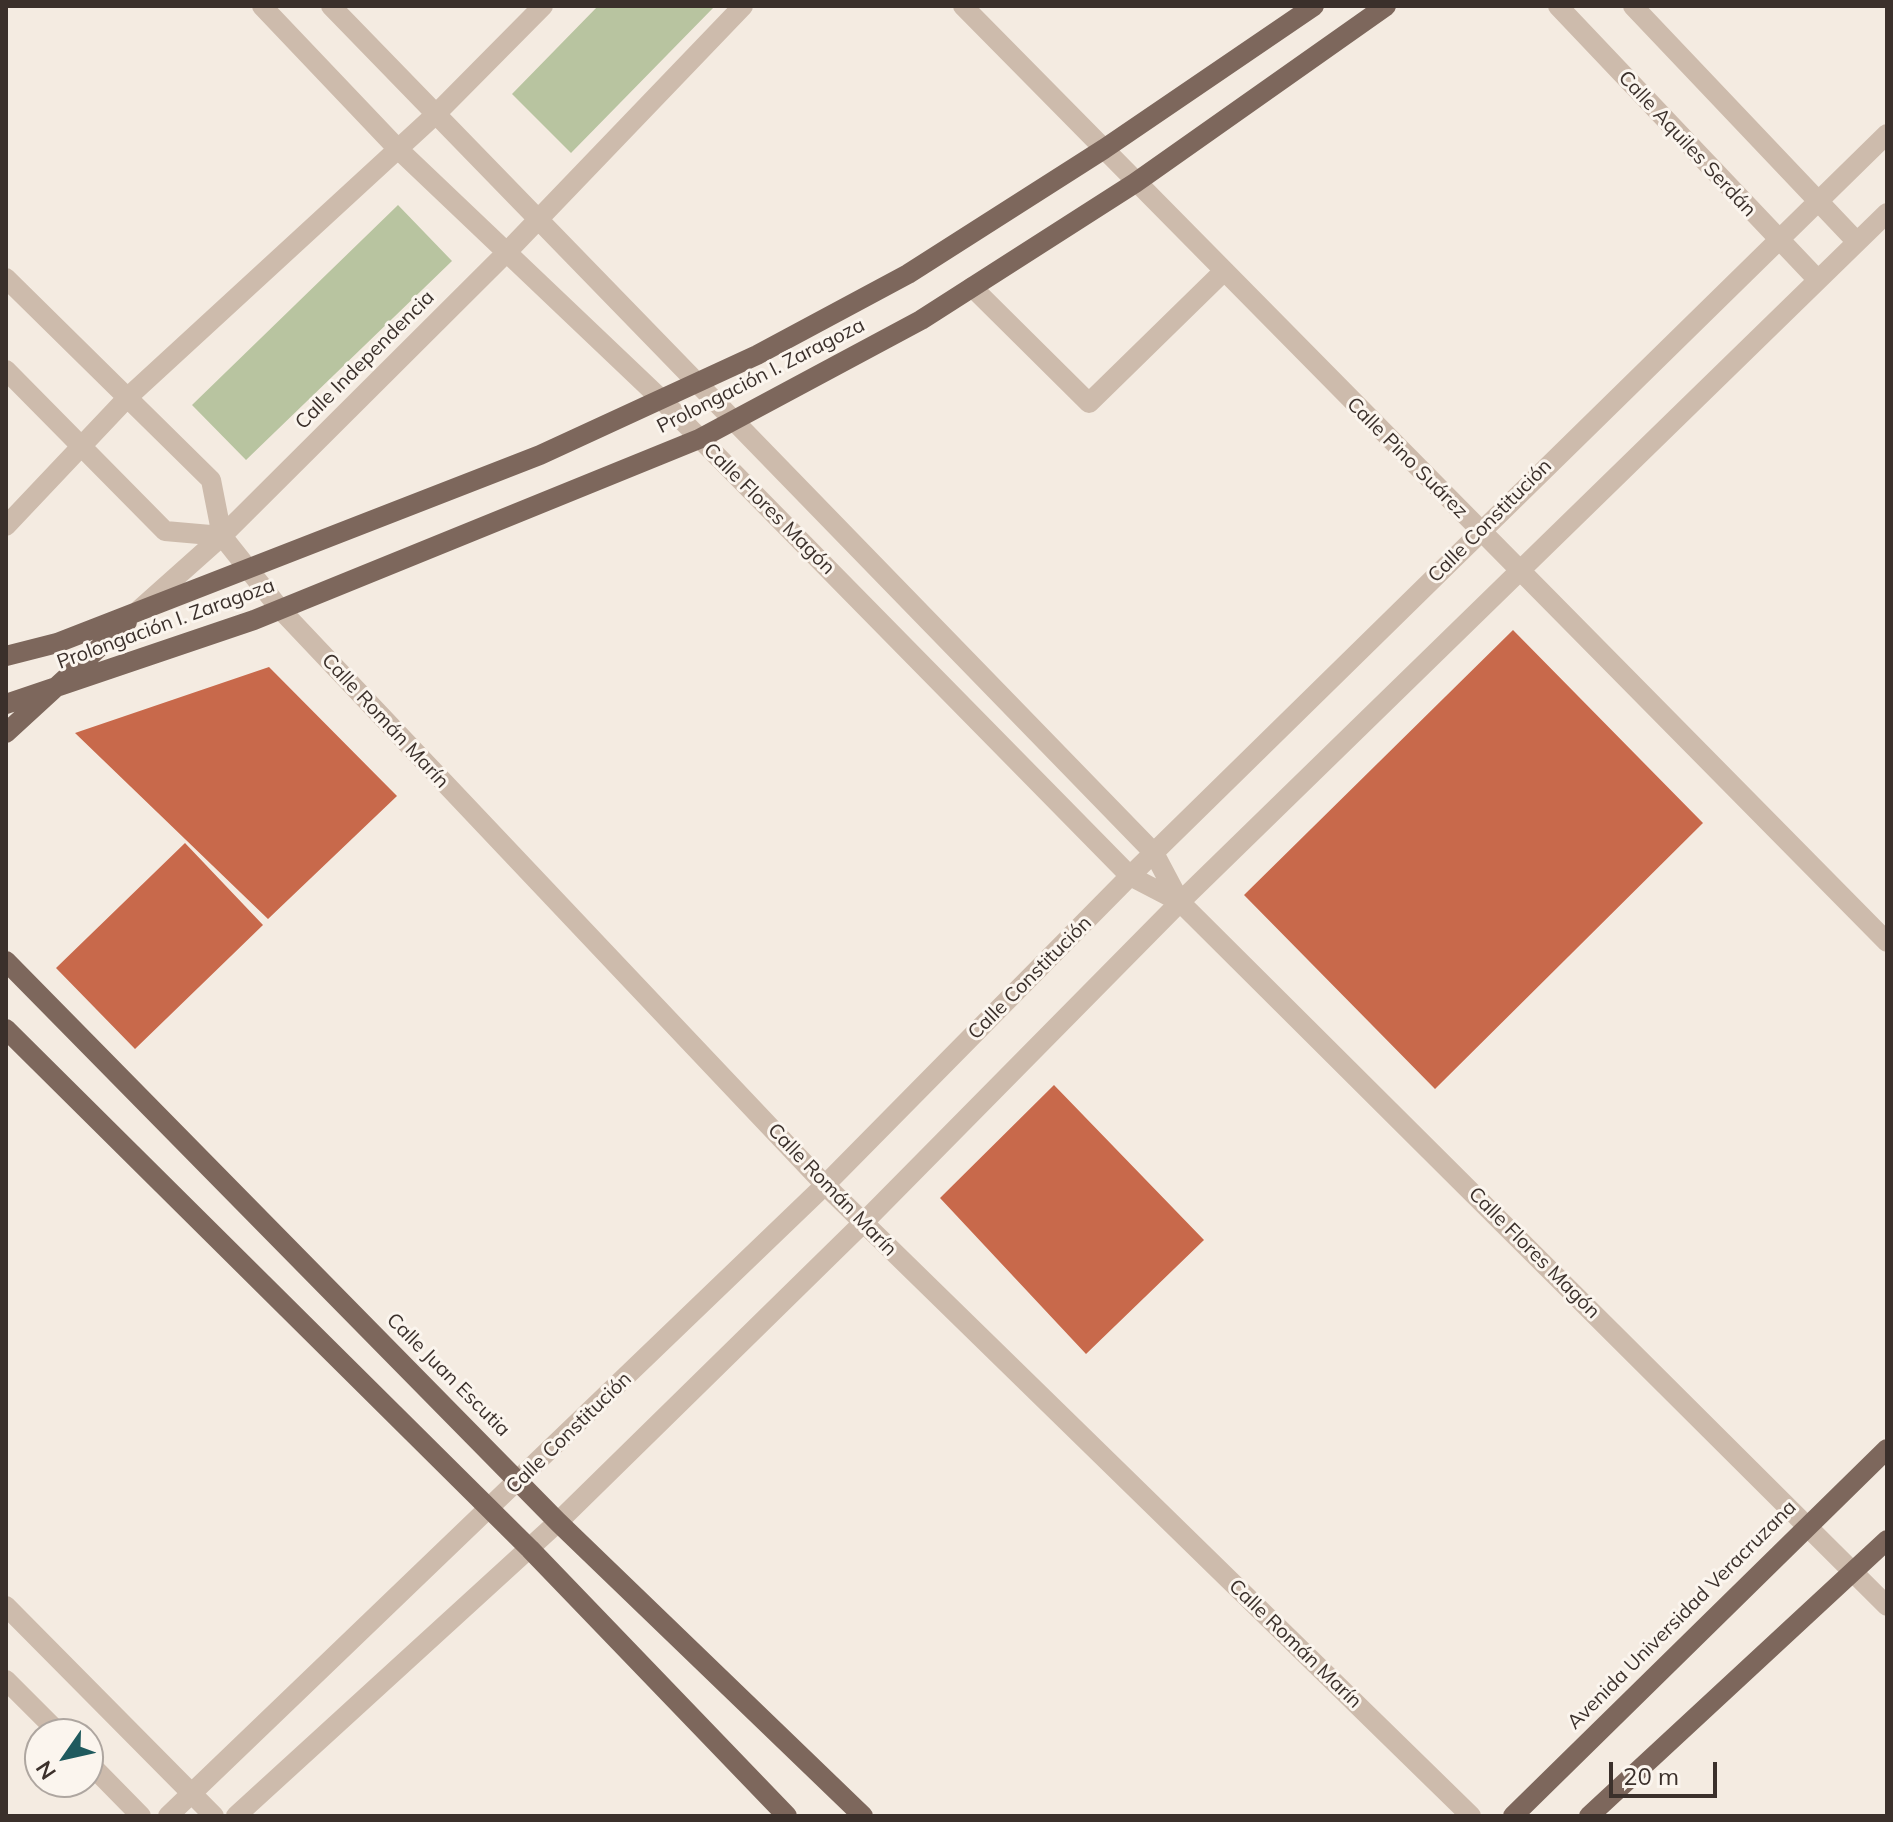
<!DOCTYPE html>
<meta charset="utf-8">
<style>
body{margin:0}
#map{position:relative;width:1893px;height:1822px;overflow:hidden;background:#f4ebe1;font-family:Mulish,sans-serif}
canvas{display:block}
.frame{position:absolute;inset:0;border:8px solid #3b302b;pointer-events:none}
.north{position:absolute;left:24px;top:1718px;width:80px;height:80px;box-sizing:border-box;background:#fbf5ee;border:2px solid #aea6a0;border-radius:50%;rotate:236deg;font-size:22px;font-weight:700;line-height:32px;text-align:center;color:#3b302b}
.north::after{content:'';display:block;margin:auto;width:28px;height:36px;background:#1f5a5e;clip-path:polygon(50% 0,100% 100%,50% 72%,0 100%)}
.scale{position:absolute;left:1609px;top:1762px;width:108px;height:36px;box-sizing:border-box;border:4px solid #3b302b;border-top:0;padding-left:10px;font-size:24px;line-height:28px;white-space:nowrap;color:#3b302b;-webkit-text-stroke:6px #fbf5ee;paint-order:stroke}
</style>
<div id="map">
<canvas width="1893" height="1822"></canvas>
<div class="frame"></div>
<div class="north">N</div>
<div class="scale">20 m</div>
</div>
<script>
const context = document.querySelector('canvas').getContext('2d');
context.lineJoin = 'round';
function fillPath(path, color) {
  context.fillStyle = color;
  context.fill(path, 'evenodd');
}
function toPath(rows) {
  const path = new Path2D();
  for (const r of rows) {
    path.moveTo(r[0], r[1]);
    for (let i = 2; i < r.length; i += 2) path.lineTo(r[i], r[i + 1]);
  }
  return path;
}
function stroke(path, color, width, dash) {
  context.strokeStyle = color;
  context.lineWidth = width;
  context.lineCap = dash ? 'butt' : 'round';
  context.setLineDash(dash || []);
  context.stroke(path);
}
function write(font, color, halo, rows, align = 'center') {
  context.font = font + ' Mulish,sans-serif';
  context.lineWidth = 6;
  context.setLineDash([]);
  context.textBaseline = 'middle';
  context.strokeStyle = halo;
  context.fillStyle = color;
  for (const [text, x, y, turn = 0] of rows) {
    context.save();
    context.translate(x, y);
    context.rotate((+turn || 0) * Math.PI / 180);
    context.textAlign = isNaN(turn) ? turn : align;
    if (halo) context.strokeText(text, 0, 0);
    context.fillText(text, 0, 0);
    context.restore();
  }
}
fillPath(toPath([
 [598,6,715,6,571,153,512,94],
 [398,205,452,261,246,460,192,405]
]), '#b8c4a0');
fillPath(toPath([
 [1513,630,1703,823,1435,1089,1244,895],
 [269,667,397,796,268,919,75,733],
 [185,843,263,925,135,1049,56,968],
 [1054,1085,1204,1240,1086,1354,940,1198]
]), '#c8694b');
stroke(toPath([
 [262,6,397,148,662,400,1130,876,1180,902,1887,1606],
 [331,6,1154,853,1180,902],
 [963,6,1887,942],
 [1558,6,1818,280],
 [1633,6,1857,242],
 [6,278,211,480,222,536,280,609,825,1185,1471,1816],
 [972,287,1089,403,1223,272],
 [6,370,165,531,222,536],
 [6,526,127,398,436,114,543,6],
 [139,610,222,536,505,254,743,6],
 [6,1606,214,1816],
 [6,1680,60,1734],
 [88,1762,141,1816],
 [168,1816,825,1185,1130,876,1887,134],
 [236,1816,558,1522,863,1223,1180,902,1887,213]
]), '#cdbbac', 20);
stroke(toPath([
 [6,656,57,643,540,455,757,355,908,274,1104,149,1314,6],
 [6,704,254,620,699,439,921,320,1135,183,1386,6],
 [6,733,127,622],
 [6,961,558,1522,863,1816],
 [6,1029,530,1549,787,1816],
 [1513,1816,1887,1449],
 [1589,1816,1887,1540]
]), '#7d675c', 20);
write('20px', '#3b302b', '#fbf5ee', [
 ["Calle Aquiles Serdán",1687,144,47],
 ["Calle Independencia",365,360,-45],
 ["Prolongación I. Zaragoza",761,376,-27],
 ["Calle Pino Suárez",1407,458,45],
 ["Calle Flores Magón",769,509,45],
 ["Calle Constitución",1490,521,-45],
 ["Prolongación I. Zaragoza",166,624,-20],
 ["Calle Román Marín",385,721,47],
 ["Calle Constitución",1030,978,-45],
 ["Calle Román Marín",832,1190,46],
 ["Calle Flores Magón",1534,1253,45],
 ["Calle Juan Escutia",448,1375,45],
 ["Calle Constitución",569,1433,-44],
 ["Avenida Universidad Veracruzana",1682,1615,-45],
 ["Calle Román Marín",1295,1644,44]
]);
</script>
